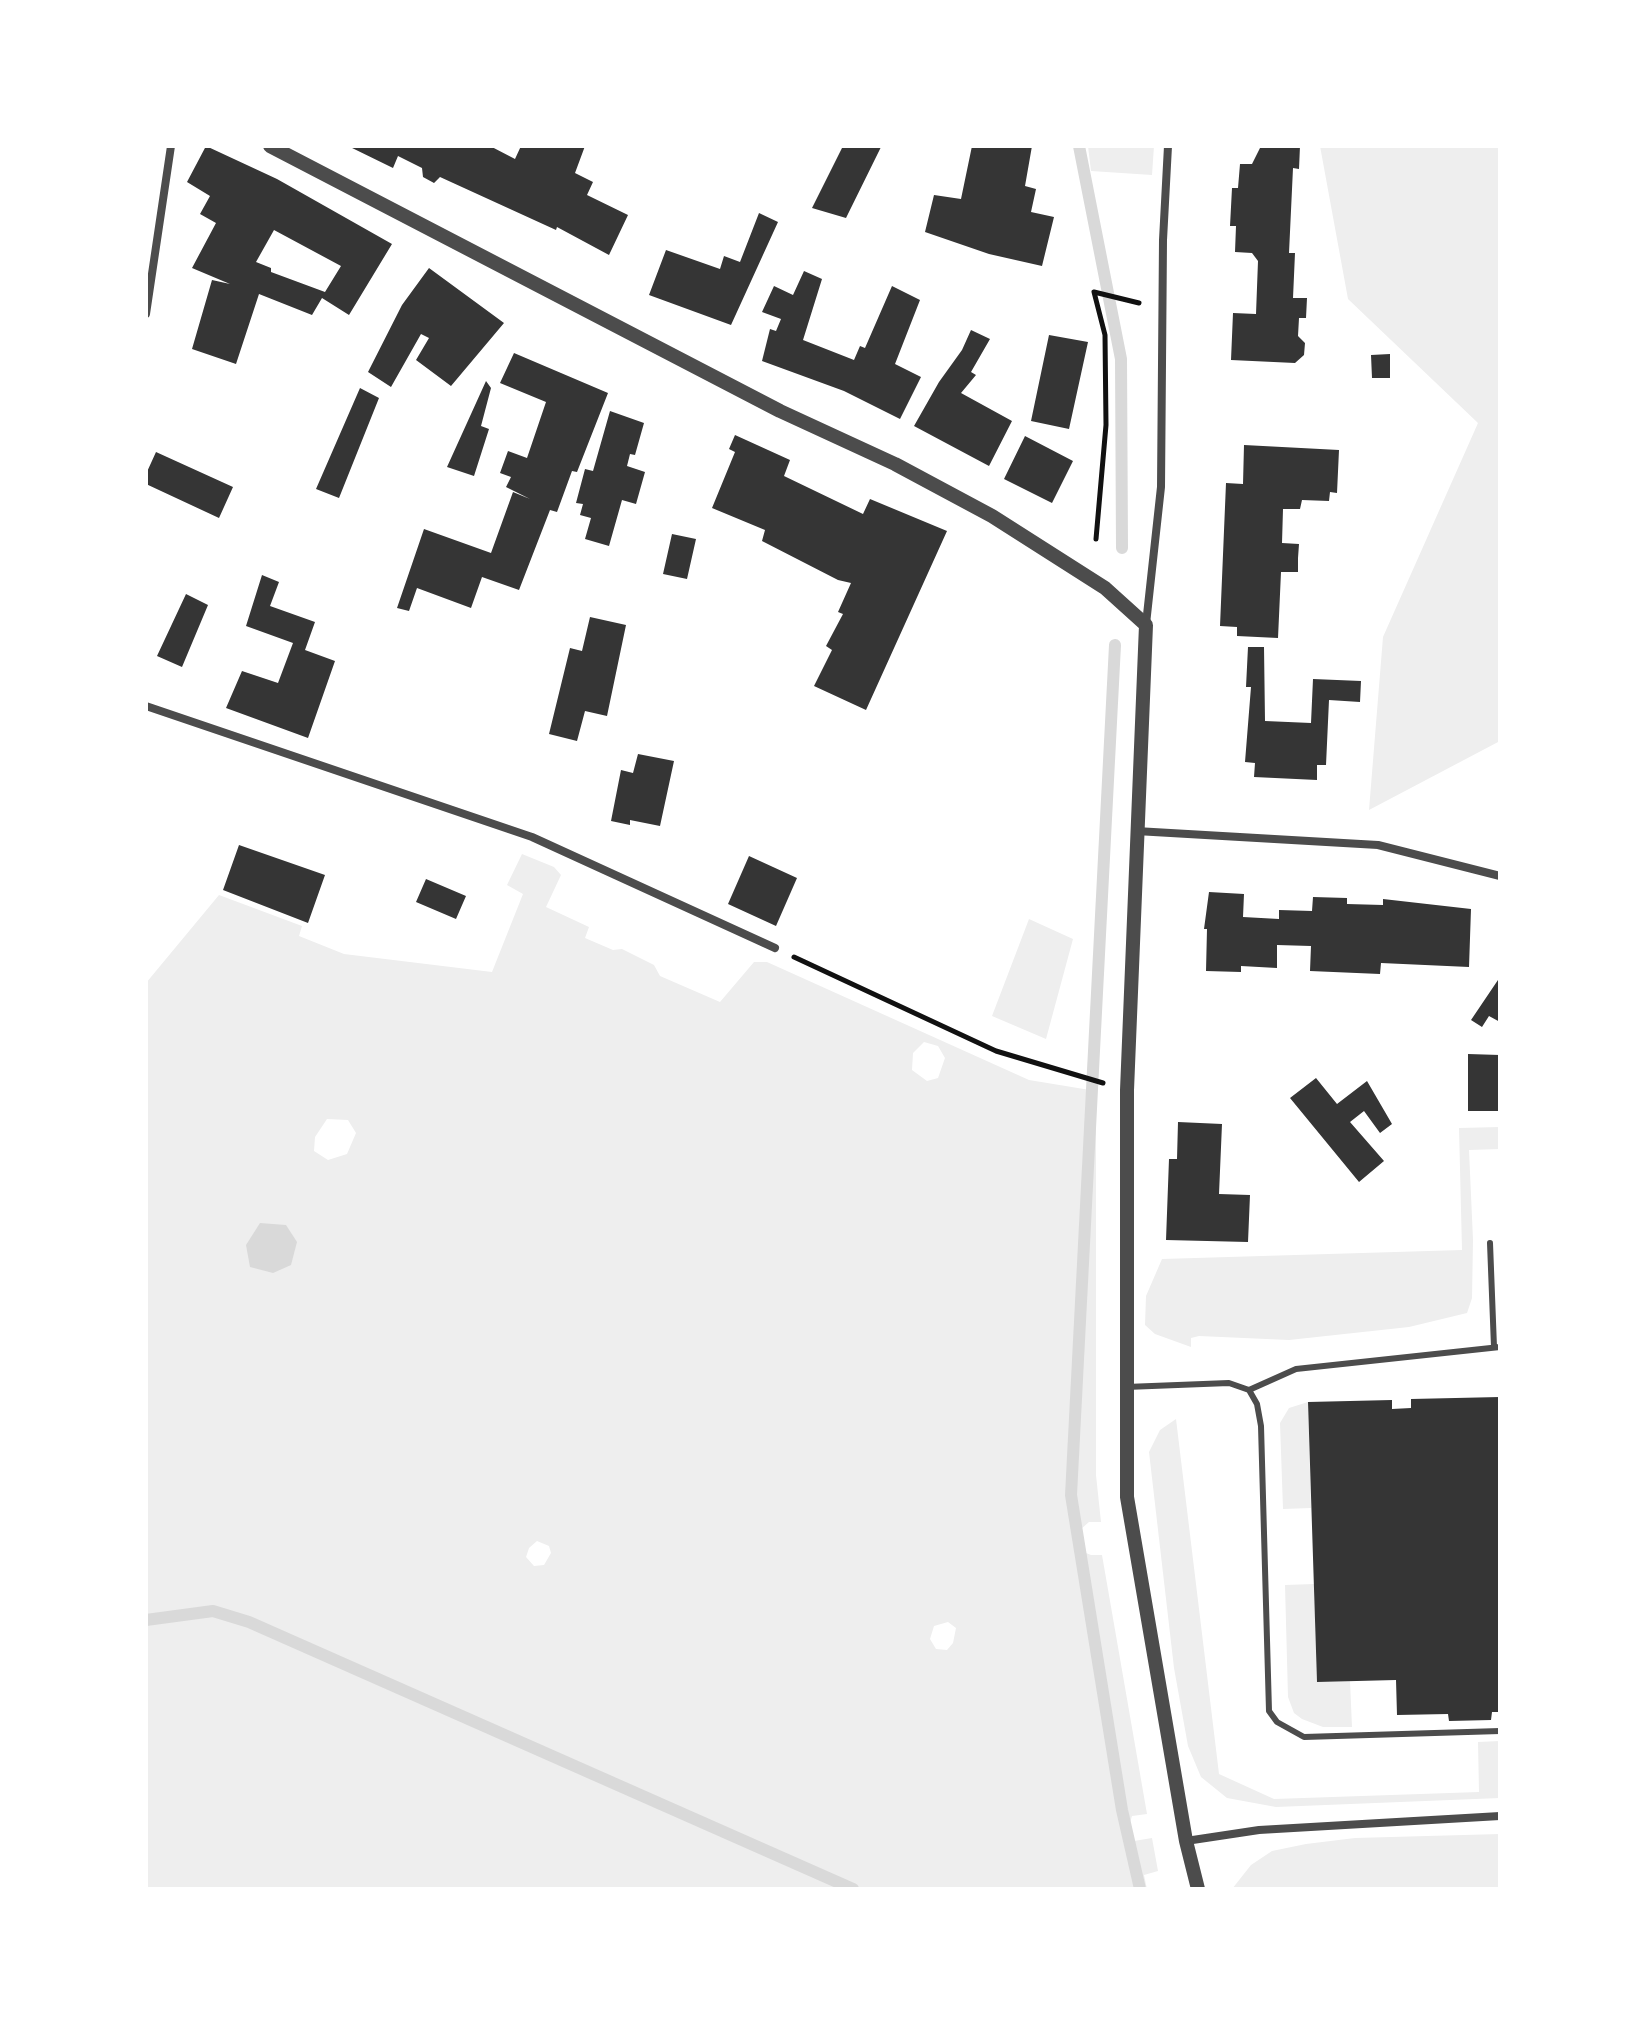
<!DOCTYPE html>
<style>
body{margin:0}
#map{position:relative;width:1646px;height:2035px;overflow:hidden;background:#fff;font-family:"Sofia Sans Condensed",sans-serif}
canvas{display:block}
.frame{position:absolute;inset:0;border:148px solid #fff;pointer-events:none}
</style>
<div id="map">
<canvas width="1646" height="2035"></canvas>
<div class="frame"></div>
</div>
<script>
const context = document.querySelector('canvas').getContext('2d');
context.lineJoin = 'round';
function fillPath(path, color) {
  context.fillStyle = color;
  context.fill(path, 'evenodd');
}
function toPath(rows) {
  const path = new Path2D();
  for (const r of rows) {
    path.moveTo(r[0], r[1]);
    for (let i = 2; i < r.length; i += 2) path.lineTo(r[i], r[i + 1]);
  }
  return path;
}
function stroke(path, color, width, dash) {
  context.strokeStyle = color;
  context.lineWidth = width;
  context.lineCap = dash ? 'butt' : 'round';
  context.setLineDash(dash || []);
  context.stroke(path);
}
fillPath(toPath([
 [1088,146,1154,146,1152,175,1091,171],
 [1320,146,1500,146,1500,741,1369,810,1383,637,1478,423,1348,299],
 [522,854,554,867,561,875,546,907,589,927,585,938,613,950,622,949,654,965,660,976,720,1002,754,962,767,962,1029,1080,1096,1091,1096,1475,1101,1522,1089,1522,1073,1536,1076,1549,1091,1555,1102,1555,1147,1814,1132,1816,1128,1829,1134,1841,1152,1838,1158,1871,1144,1875,1147,1889,146,1889,146,983,219,895,302,926,299,936,344,954,492,972,523,894,507,885],
 [924,1042,938,1046,945,1058,938,1078,927,1081,912,1070,913,1053],
 [327,1119,348,1120,356,1133,347,1154,328,1160,314,1151,315,1137],
 [537,1541,549,1546,551,1553,544,1565,534,1566,526,1557,529,1548],
 [948,1622,956,1628,953,1643,947,1650,936,1649,930,1639,934,1626],
 [1029,919,1073,939,1046,1039,992,1016],
 [1500,1127,1500,1149,1469,1150,1473,1240,1472,1298,1467,1313,1409,1327,1289,1340,1199,1336,1191,1338,1191,1347,1155,1334,1145,1325,1146,1296,1162,1259,1462,1250,1459,1128],
 [1308,1402,1311,1508,1283,1509,1280,1423,1289,1408],
 [1176,1419,1219,1774,1274,1799,1479,1792,1478,1742,1500,1741,1500,1798,1276,1807,1227,1798,1201,1777,1188,1746,1174,1668,1149,1452,1160,1430],
 [1314,1584,1317,1682,1350,1681,1352,1727,1323,1727,1302,1719,1294,1713,1288,1697,1285,1585],
 [1500,1834,1500,1889,1232,1889,1251,1865,1272,1851,1306,1844,1355,1838]
]), '#eee');
fillPath(toPath([
 [260,1223,286,1225,297,1242,291,1265,273,1273,250,1267,246,1245]
]), '#d9d9d9');
stroke(toPath([
 [1079,146,1121,359,1122,548],
 [1115,645,1071,1495,1122,1810,1140,1889],
 [146,1620,213,1611,249,1622,853,1889]
]), '#d9d9d9', 12);
fillPath(toPath([
 [206,146,277,179,392,244,349,315,322,298,312,315,259,294,236,364,192,349,212,280,230,284,192,268,216,223,200,214,210,196,187,182],
 [274,230,341,266,325,292,271,272,271,268,256,262],
 [348,146,490,146,515,159,521,146,585,146,575,173,593,182,587,195,628,215,609,255,557,227,556,230,440,177,434,183,423,177,422,168,398,156,393,168],
 [843,146,881,147,846,218,812,208],
 [972,146,1032,146,1025,186,1036,189,1031,212,1054,217,1042,266,989,254,925,232,934,195,961,199],
 [1261,146,1300,146,1299,169,1293,168,1289,253,1295,253,1293,298,1307,298,1306,318,1299,318,1298,336,1305,343,1304,355,1295,363,1231,360,1233,313,1256,314,1258,261,1252,253,1235,252,1236,226,1230,226,1232,188,1238,188,1240,164,1252,164],
 [759,213,778,222,731,325,649,295,666,250,720,269,724,256,740,262],
 [429,268,504,323,451,386,416,360,429,338,421,334,391,387,368,372,402,305],
 [804,271,822,279,803,340,854,360,860,346,865,348,892,286,920,300,895,364,921,377,900,419,844,391,762,361,770,329,776,331,781,319,762,312,774,286,793,295],
 [971,330,990,339,971,372,976,375,961,393,1012,421,989,466,914,426,939,382,962,350],
 [1049,335,1088,342,1069,429,1031,421],
 [514,353,608,393,577,472,572,471,557,512,550,510,519,590,482,577,471,608,417,588,409,611,397,608,424,529,491,553,513,492,530,499,506,487,511,477,500,473,508,451,527,458,546,402,500,383],
 [1390,354,1390,378,1372,378,1371,355],
 [486,381,491,388,481,426,489,429,474,476,447,467],
 [360,388,379,398,339,498,316,489],
 [610,411,644,423,635,455,630,454,627,466,645,472,636,504,622,500,609,546,585,539,591,518,580,515,583,504,576,503,585,469,593,471],
 [735,435,790,460,784,476,863,514,870,499,947,531,866,710,814,686,832,650,826,646,843,614,838,612,851,583,838,580,762,541,765,530,712,508,735,452,729,449],
 [1025,436,1073,461,1052,503,1004,479],
 [1244,445,1339,450,1337,493,1330,492,1329,501,1302,500,1300,509,1283,509,1282,543,1299,544,1298,558,1298,572,1281,572,1278,638,1237,636,1237,627,1220,626,1226,483,1243,484],
 [156,452,233,487,219,518,146,484,146,474],
 [672,534,696,539,687,579,663,574],
 [262,575,279,582,270,606,315,622,305,650,335,661,308,738,226,708,242,671,278,683,293,643,246,626],
 [186,594,208,605,182,667,157,656],
 [590,617,626,625,607,716,585,711,577,741,549,734,570,648,582,651],
 [1248,647,1264,647,1265,721,1311,723,1313,679,1361,681,1360,702,1329,700,1326,765,1317,765,1317,780,1254,777,1255,763,1245,762,1251,687,1246,687],
 [638,754,674,761,660,826,630,820,630,825,611,821,621,770,633,773],
 [239,845,325,875,308,923,223,890],
 [749,856,797,878,776,926,728,904],
 [426,879,466,896,456,919,416,902],
 [1209,892,1244,894,1243,917,1279,919,1279,910,1312,911,1313,897,1347,898,1347,904,1383,905,1383,899,1471,909,1469,967,1381,963,1380,974,1310,971,1311,946,1277,945,1277,968,1241,966,1241,972,1206,971,1207,929,1204,929],
 [1500,977,1500,1022,1489,1016,1482,1027,1471,1020],
 [1468,1054,1500,1055,1500,1111,1468,1111],
 [1316,1078,1337,1104,1367,1081,1392,1124,1380,1133,1364,1111,1350,1122,1384,1161,1359,1182,1290,1098],
 [1178,1122,1222,1124,1219,1194,1250,1195,1248,1242,1166,1240,1169,1159,1177,1159],
 [1500,1397,1500,1712,1492,1712,1491,1720,1449,1721,1448,1714,1397,1715,1396,1680,1317,1682,1308,1402,1392,1400,1392,1409,1411,1408,1411,1399]
]), '#353535');
stroke(toPath([
 [1096,539,1106,425,1105,335,1094,292,1139,303],
 [794,957,996,1051,1103,1083]
]), '#111', 5);
stroke(toPath([
 [1490,1243,1494,1347],
 [1126,1387,1229,1383,1249,1390,1257,1404,1261,1426,1269,1711,1277,1722,1304,1737,1500,1731],
 [1249,1390,1296,1369,1500,1347]
]), '#4c4c4c', 6);
stroke(toPath([
 [146,314,171,146],
 [1146,624,1161,487,1163,240,1168,146],
 [146,706,532,837,775,948],
 [1136,831,1378,845,1500,876],
 [1186,1841,1259,1830,1500,1816]
]), '#4c4c4c', 8);
stroke(toPath([
 [270,146,780,411,895,464,992,516,1105,588,1146,625,1127,1090,1127,1497,1186,1841,1198,1889]
]), '#4c4c4c', 14);
</script>
